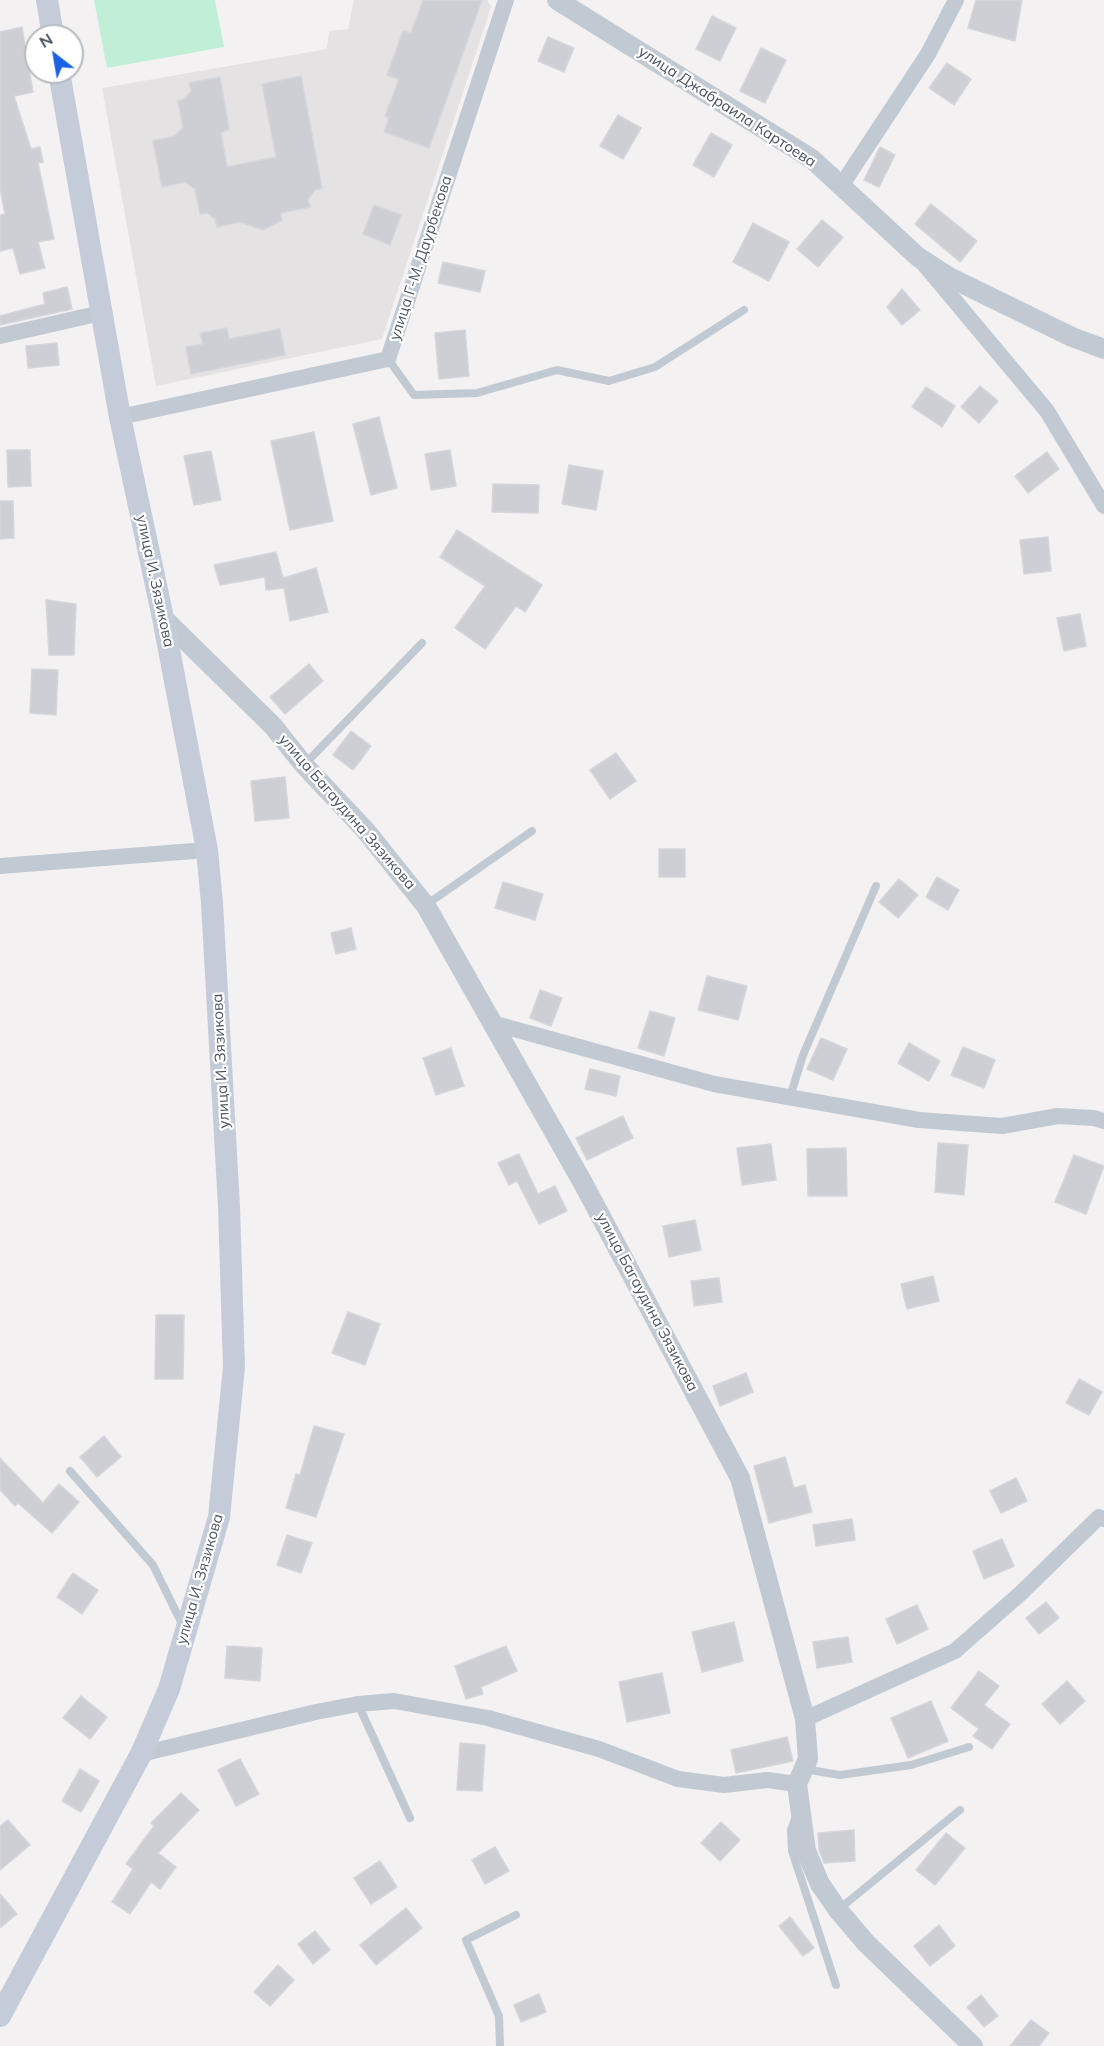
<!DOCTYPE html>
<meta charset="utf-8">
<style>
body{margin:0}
#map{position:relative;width:1104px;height:2046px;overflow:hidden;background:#f3f1f1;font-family:Mulish,sans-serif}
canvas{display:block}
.north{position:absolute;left:24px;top:24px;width:60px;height:60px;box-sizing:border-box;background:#fff;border:2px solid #b6babf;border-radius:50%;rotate:329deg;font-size:16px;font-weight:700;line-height:24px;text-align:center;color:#48525e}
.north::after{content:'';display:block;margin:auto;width:21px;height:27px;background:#1a62e4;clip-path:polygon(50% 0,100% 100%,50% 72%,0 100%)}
</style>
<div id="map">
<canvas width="1104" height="2046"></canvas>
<div class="north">N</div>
</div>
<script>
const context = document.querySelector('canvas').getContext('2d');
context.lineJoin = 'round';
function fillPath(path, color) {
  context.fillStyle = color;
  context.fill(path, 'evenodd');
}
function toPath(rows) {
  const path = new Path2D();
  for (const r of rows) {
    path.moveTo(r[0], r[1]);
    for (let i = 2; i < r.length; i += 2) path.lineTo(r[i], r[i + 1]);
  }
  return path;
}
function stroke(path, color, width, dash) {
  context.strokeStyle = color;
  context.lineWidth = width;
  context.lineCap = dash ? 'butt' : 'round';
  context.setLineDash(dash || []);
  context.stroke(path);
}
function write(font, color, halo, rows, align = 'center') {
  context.font = font + ' Mulish,sans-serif';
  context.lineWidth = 4.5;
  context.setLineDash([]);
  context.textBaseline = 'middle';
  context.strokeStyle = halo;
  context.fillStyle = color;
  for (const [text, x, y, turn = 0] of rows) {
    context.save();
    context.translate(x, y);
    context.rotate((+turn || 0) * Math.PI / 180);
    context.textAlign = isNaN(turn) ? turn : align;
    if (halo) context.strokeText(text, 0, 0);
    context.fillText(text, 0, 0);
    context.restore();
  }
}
fillPath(toPath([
 [354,0,487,0,491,7,382,339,156,386,102,88,327,49,329,31,348,29]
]), '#e4e2e3');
fillPath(toPath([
 [94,0,215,0,224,47,107,68]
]), '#c0efd6');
const building = toPath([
 [423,0,482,0,429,148,384,132,389,118,385,116,399,79,387,75,403,31,411,33,423,0],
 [976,0,1022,0,1015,41,968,28,976,0],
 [712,16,736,28,720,61,696,49,712,16],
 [22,27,33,92,14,96,31,149,40,147,43,162,38,163,54,239,38,242,45,268,20,274,13,248,0,251,0,215,5,214,0,188,0,32,22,27],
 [548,37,574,48,564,72,538,61,548,37],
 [761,48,786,60,765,103,740,91,761,48],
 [947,63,971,79,954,105,929,88,947,63],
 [301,76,322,188,315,190,308,199,310,207,280,213,282,220,263,230,240,222,217,227,215,219,207,213,200,214,195,189,185,182,162,187,153,141,175,136,183,127,178,101,184,99,191,91,189,83,220,77,229,129,221,133,227,167,276,157,262,84,301,76],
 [618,115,641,128,623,159,600,146,618,115],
 [711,133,732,145,714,177,693,165,711,133],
 [880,147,895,155,879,187,864,180,880,147],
 [931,204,977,241,960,262,915,224,931,204],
 [374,205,401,215,390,245,363,234,374,205],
 [822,220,843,237,818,267,797,249,822,220],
 [753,223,789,242,769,281,733,262,753,223],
 [443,262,485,271,480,292,438,283,443,262],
 [67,287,72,309,0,325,0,316,45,304,43,293,67,287],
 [902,289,920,310,902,325,887,307,902,289],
 [227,328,229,339,280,329,285,355,191,374,186,347,203,344,200,333,227,328],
 [465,330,469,376,439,379,435,333,465,330],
 [57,343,59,365,28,368,26,346,57,343],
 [980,386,998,401,979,423,961,407,980,386],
 [926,387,955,406,942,427,912,407,926,387],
 [379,417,397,488,371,495,353,424,379,417],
 [314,432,333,521,290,530,271,441,314,432],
 [7,450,30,450,31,486,8,487,7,450],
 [450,450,456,486,431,490,425,454,450,450],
 [211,451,221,500,194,505,184,456,211,451],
 [1047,452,1059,469,1028,493,1015,476,1047,452],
 [569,465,603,471,596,510,562,504,569,465],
 [493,484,539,485,538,513,492,512,493,484],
 [0,501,13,501,14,538,0,539,0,501],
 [457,530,542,585,525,612,516,606,485,649,455,628,485,586,440,557,457,530],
 [1048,537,1051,571,1024,574,1020,540,1048,537],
 [276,552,283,578,316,568,328,612,290,621,284,588,266,590,265,577,220,585,214,565,276,552],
 [46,600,76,604,74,655,49,655,46,600],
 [1080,614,1086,646,1064,651,1057,618,1080,614],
 [309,664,323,681,285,714,270,697,309,664],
 [32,669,58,670,56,715,30,713,32,669],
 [351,731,371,746,353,770,333,755,351,731],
 [616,753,636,781,610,799,590,770,616,753],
 [285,777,289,818,255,821,251,781,285,777],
 [659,849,685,849,685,877,659,877,659,849],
 [937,877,959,890,948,910,926,897,937,877],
 [899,879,918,895,898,918,879,902,899,879],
 [503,882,543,894,535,920,495,908,503,882],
 [351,928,356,949,336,954,331,933,351,928],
 [707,976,747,986,738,1020,698,1010,707,976],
 [540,990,562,998,551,1026,530,1018,540,990],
 [650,1011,675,1018,664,1056,638,1048,650,1011],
 [821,1038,847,1049,833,1080,807,1069,821,1038],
 [909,1043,940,1061,929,1081,898,1063,909,1043],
 [963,1047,995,1060,984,1088,951,1075,963,1047],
 [451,1048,464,1086,436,1095,423,1058,451,1048],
 [590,1069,620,1076,616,1096,585,1089,590,1069],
 [623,1116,633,1138,587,1160,576,1138,623,1116],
 [938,1143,968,1145,964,1195,935,1192,938,1143],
 [771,1144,776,1180,742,1185,737,1148,771,1144],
 [846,1148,847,1196,808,1196,807,1149,846,1148],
 [519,1154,538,1194,555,1186,567,1211,539,1224,517,1181,509,1185,498,1163,519,1154],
 [1074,1155,1104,1166,1086,1214,1055,1202,1074,1155],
 [695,1220,701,1250,669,1257,663,1226,695,1220],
 [933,1276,939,1301,907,1309,901,1284,933,1276],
 [719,1278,722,1302,694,1306,691,1281,719,1278],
 [348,1312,380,1324,365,1365,332,1353,348,1312],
 [156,1315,184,1315,183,1379,155,1379,156,1315],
 [746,1373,753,1392,720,1406,713,1386,746,1373],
 [1079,1379,1102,1392,1089,1415,1066,1403,1079,1379],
 [314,1426,344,1434,316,1517,286,1508,296,1474,300,1475,314,1426],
 [104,1436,121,1457,97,1477,80,1457,104,1436],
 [785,1457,794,1488,805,1485,812,1512,769,1523,754,1466,785,1457],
 [0,1458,43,1503,59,1484,79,1502,52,1533,18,1503,15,1506,0,1490,0,1458],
 [1016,1478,1027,1501,1001,1513,990,1491,1016,1478],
 [852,1519,855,1540,816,1546,813,1525,852,1519],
 [287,1535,312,1543,301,1573,277,1565,287,1535],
 [1002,1539,1014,1566,984,1579,973,1551,1002,1539],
 [73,1573,98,1590,82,1614,57,1597,73,1573],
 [1046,1602,1059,1618,1039,1634,1026,1618,1046,1602],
 [917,1605,928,1629,897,1644,886,1619,917,1605],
 [734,1622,743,1661,702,1672,692,1632,734,1622],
 [848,1637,852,1662,817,1668,813,1642,848,1637],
 [227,1646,262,1648,260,1681,225,1678,227,1646],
 [506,1646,517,1671,481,1687,483,1694,466,1699,455,1666,506,1646],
 [979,1671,999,1686,984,1705,1010,1724,992,1749,973,1736,979,1729,951,1708,979,1671],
 [662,1673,670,1713,627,1722,619,1682,662,1673],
 [1067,1681,1085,1701,1060,1724,1042,1704,1067,1681],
 [81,1696,107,1717,90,1739,63,1718,81,1696],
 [931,1701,948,1741,908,1758,891,1718,931,1701],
 [787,1737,793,1761,736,1773,731,1750,787,1737],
 [460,1743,485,1745,482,1791,457,1790,460,1743],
 [240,1759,259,1794,236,1806,218,1770,240,1759],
 [80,1769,99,1781,81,1812,62,1801,80,1769],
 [181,1793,199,1810,158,1853,176,1867,160,1889,151,1882,130,1914,112,1902,133,1869,126,1864,154,1826,151,1823,181,1793],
 [8,1820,30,1845,0,1870,0,1826,8,1820],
 [721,1822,740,1840,720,1861,701,1843,721,1822],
 [854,1830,855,1861,824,1863,819,1850,818,1833,854,1830],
 [946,1833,965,1848,935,1885,916,1870,946,1833],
 [495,1847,509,1871,485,1884,472,1860,495,1847],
 [380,1861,397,1887,371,1904,354,1878,380,1861],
 [0,1894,17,1914,0,1928,0,1894],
 [406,1908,422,1928,376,1965,360,1945,406,1908],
 [790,1917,814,1948,803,1956,779,1926,790,1917],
 [939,1925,955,1946,930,1966,914,1946,939,1925],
 [315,1931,330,1950,313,1964,298,1944,315,1931],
 [278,1965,294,1980,270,2006,254,1992,278,1965],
 [539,1994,546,2012,521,2022,514,2005,539,1994],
 [981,1995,998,2016,984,2027,967,2007,981,1995],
 [1031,2020,1049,2033,1039,2046,1010,2046,1031,2020]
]);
fillPath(building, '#cdcfd5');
stroke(building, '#d5d6dc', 1.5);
stroke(toPath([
 [388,359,414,395,477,393,557,370,609,381,655,367,744,310],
 [304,765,422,643],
 [426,905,532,831],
 [790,1097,803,1055,876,886],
 [70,1471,153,1565,183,1626],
 [358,1704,410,1818],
 [804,1769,840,1775,911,1765,969,1747],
 [796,1816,791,1830,792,1851,836,1985],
 [838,1910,960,1810],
 [500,2046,499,2016,466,1940,516,1915]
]), '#c1cad2', 8);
stroke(toPath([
 [841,186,928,54,956,0],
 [924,264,1047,411,1104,506],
 [0,336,101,313],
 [120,417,388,359,506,0],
 [0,866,207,850],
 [492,1023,714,1084,919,1120,1002,1126,1058,1116,1094,1118,1104,1121],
 [805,1719,955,1651,1021,1593,1099,1517,1104,1519],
 [141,1754,316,1712,358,1704,394,1701,488,1718,599,1749,678,1779,724,1785,767,1780,797,1784]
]), '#c1cad2', 16);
stroke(toPath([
 [557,0,812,159,918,257,949,277,1072,337,1104,349],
 [163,618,273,726,304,765,366,831,426,906,583,1183,740,1478,805,1719,808,1759,797,1784,806,1851,820,1884,838,1910,866,1943,973,2046]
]), '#c1cad2', 20);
stroke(toPath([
 [47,0,53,36],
 [0,2016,141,1754,169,1689,219,1517,234,1367,229,1207,212,903,207,850,163,618,120,417,59,72]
]), '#c4ccd9', 22);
write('15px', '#48525e', '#fff', [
 ["улица Джабраила Картоева",727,107,33],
 ["улица Г-М. Даурбекова",421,258,-72],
 ["улица И. Зязикова",155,581,78],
 ["улица Багаудина Зязикова",347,812,49],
 ["улица И. Зязикова",221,1061,-93],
 ["улица Багаудина Зязикова",647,1302,62],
 ["улица И. Зязикова",200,1579,-74]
]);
</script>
